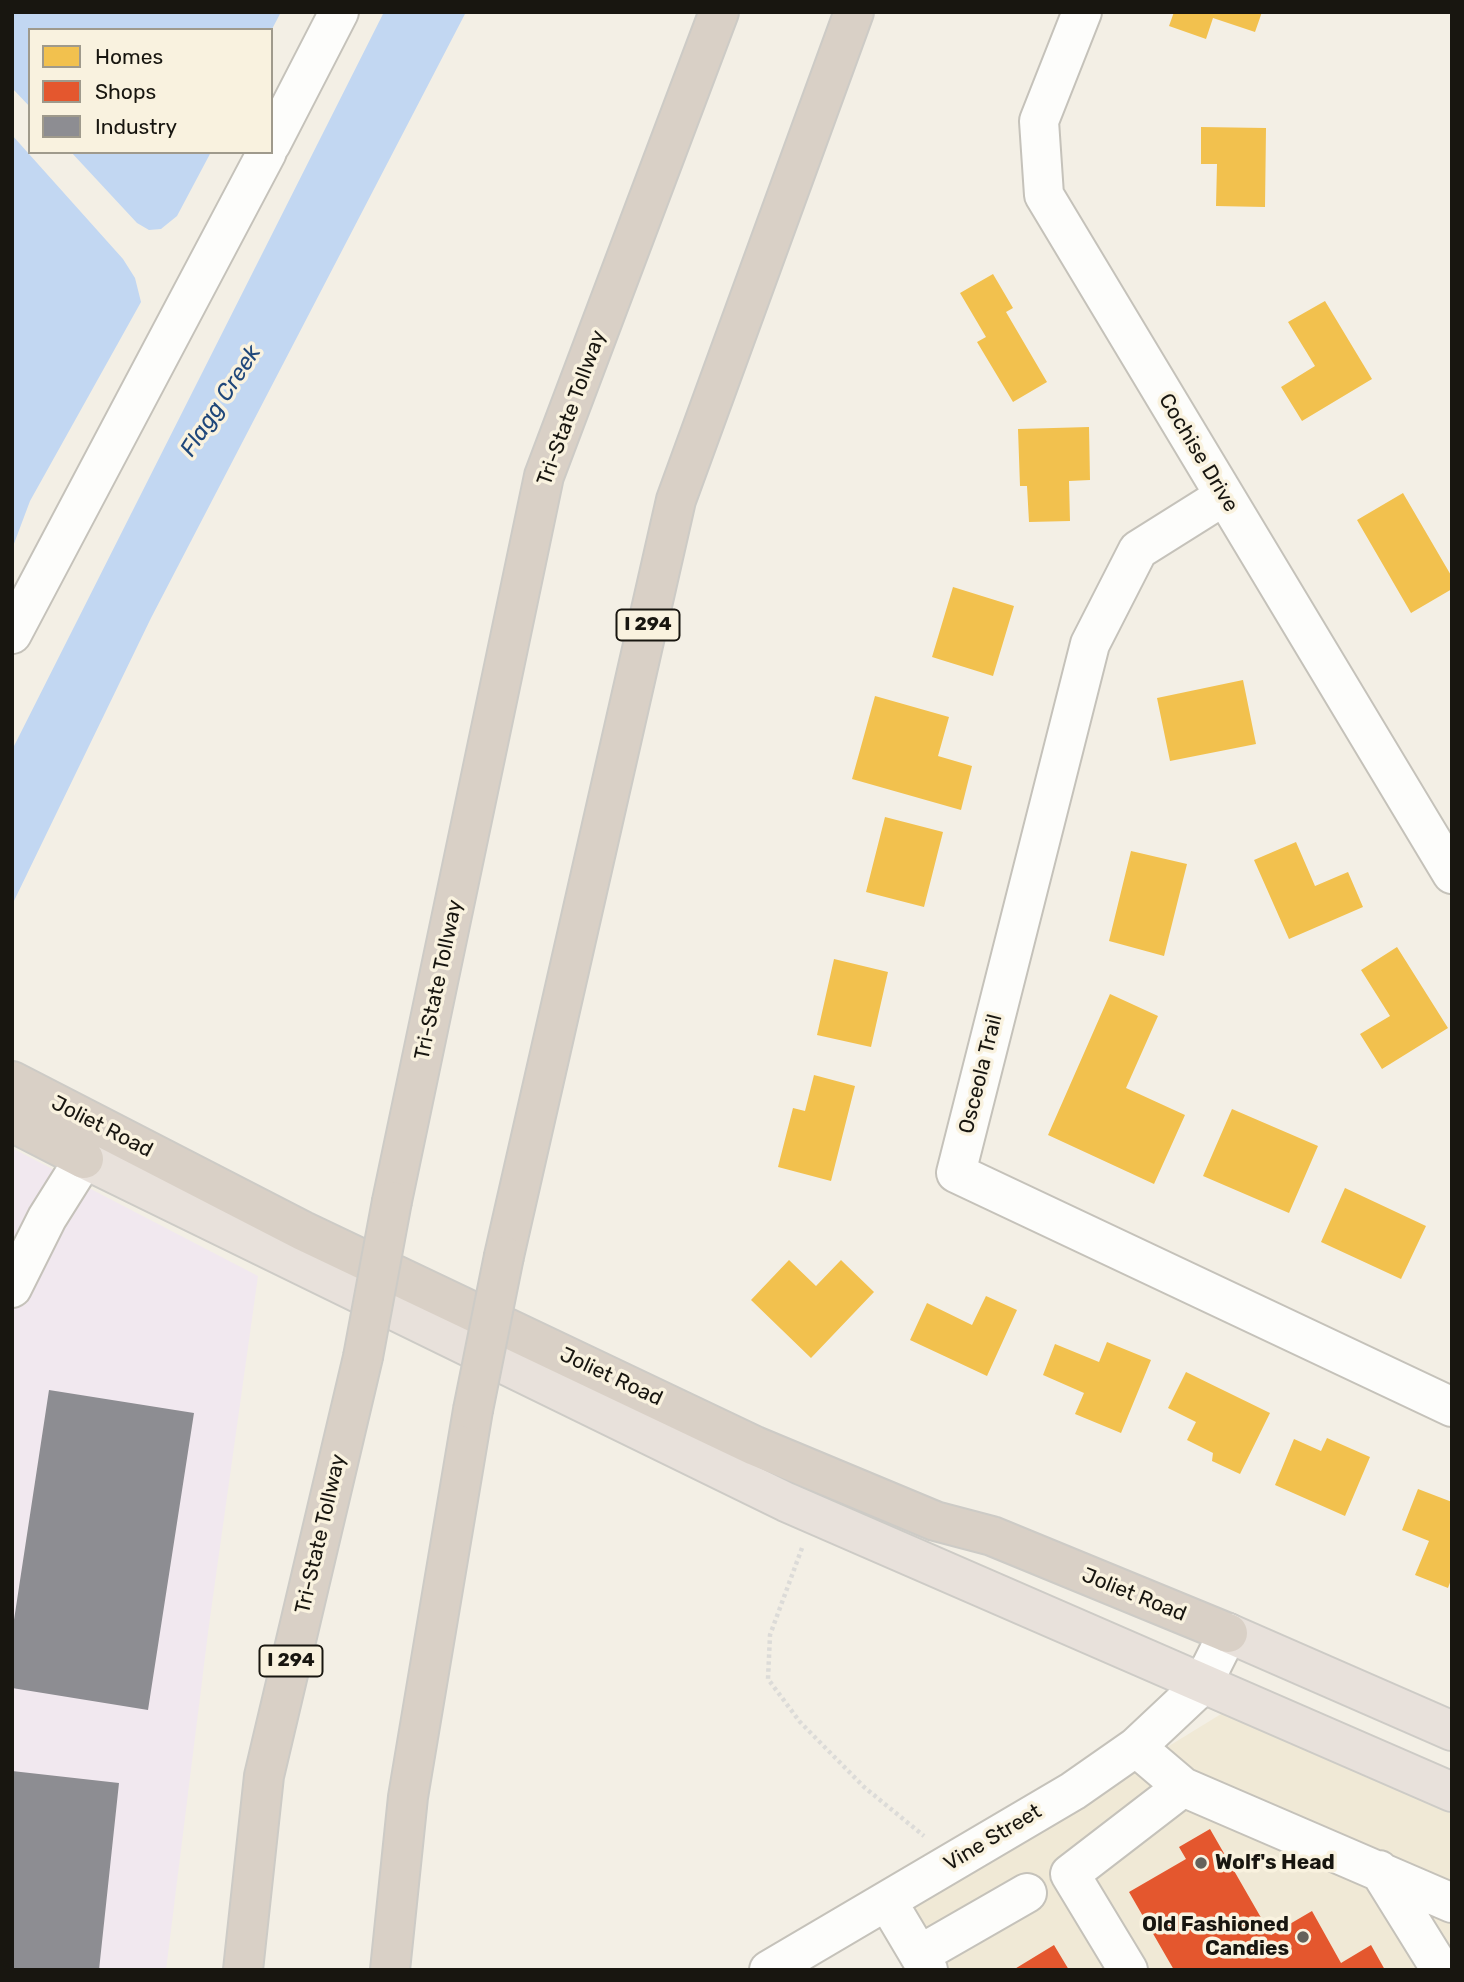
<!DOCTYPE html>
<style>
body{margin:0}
#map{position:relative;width:1464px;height:1982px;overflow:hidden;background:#f3efe5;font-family:Rubik,sans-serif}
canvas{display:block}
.frame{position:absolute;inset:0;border:14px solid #181610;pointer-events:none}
.legend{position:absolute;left:28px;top:28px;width:245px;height:126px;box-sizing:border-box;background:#f9f2df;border:2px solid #9f9a8c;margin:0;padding:9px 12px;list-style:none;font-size:21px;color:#181610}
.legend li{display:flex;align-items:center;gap:14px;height:35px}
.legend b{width:35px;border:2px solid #9f9a8c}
</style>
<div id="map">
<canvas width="1464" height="1982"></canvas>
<div class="frame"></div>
<ul class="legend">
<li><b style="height:19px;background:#f2c14e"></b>Homes</li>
<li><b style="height:19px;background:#e4572e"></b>Shops</li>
<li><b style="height:19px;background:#8d8d92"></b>Industry</li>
</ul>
</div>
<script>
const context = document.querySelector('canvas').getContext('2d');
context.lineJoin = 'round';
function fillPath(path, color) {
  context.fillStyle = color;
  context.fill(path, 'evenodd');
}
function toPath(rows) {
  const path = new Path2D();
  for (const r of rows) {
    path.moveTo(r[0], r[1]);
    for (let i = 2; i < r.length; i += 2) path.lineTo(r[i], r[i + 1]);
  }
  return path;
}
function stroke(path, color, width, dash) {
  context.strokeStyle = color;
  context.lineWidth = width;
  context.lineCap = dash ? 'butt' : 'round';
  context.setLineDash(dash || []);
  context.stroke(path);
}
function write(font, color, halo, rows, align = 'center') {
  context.font = font + ' Rubik,sans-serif';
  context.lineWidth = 7;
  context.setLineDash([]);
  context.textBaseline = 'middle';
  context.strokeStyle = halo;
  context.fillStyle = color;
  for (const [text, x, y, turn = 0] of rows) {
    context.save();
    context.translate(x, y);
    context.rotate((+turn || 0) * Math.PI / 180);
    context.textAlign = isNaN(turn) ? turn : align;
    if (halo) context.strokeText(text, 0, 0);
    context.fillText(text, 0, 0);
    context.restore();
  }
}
fillPath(toPath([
 [1226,1711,1452,1809,1452,1970,911,1970,882,1922]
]), '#f0e9d6');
fillPath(toPath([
 [12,1148,258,1276,209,1625,166,1970,12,1970]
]), '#f1e8ef');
fillPath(toPath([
 [12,12,281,12,271,31,30,30,30,107,12,88],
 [384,12,466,12,151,618,12,905,12,750],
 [12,135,123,259,135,278,141,302,30,501,12,549],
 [71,152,211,152,177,216,161,229,149,230,137,223]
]), '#c2d7f2');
fillPath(toPath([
 [1174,12,1262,12,1255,32,1213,18,1206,39,1169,26],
 [1201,127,1266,128,1265,207,1216,206,1217,164,1201,164],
 [993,274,1013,308,1006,312,1047,382,1013,402,977,342,986,337,960,293],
 [1325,301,1372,379,1302,421,1281,387,1315,366,1288,322],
 [1089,427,1090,480,1069,481,1070,521,1029,522,1027,486,1020,486,1018,429],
 [1403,493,1452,577,1452,589,1411,613,1357,520],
 [953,587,1014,606,993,676,932,657],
 [1243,680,1256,744,1170,761,1157,698],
 [875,696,949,717,938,756,972,766,961,810,852,779],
 [885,817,943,832,924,907,866,892],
 [1296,842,1315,886,1348,872,1363,907,1289,939,1254,860],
 [1131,851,1187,864,1164,956,1109,941],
 [1397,947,1448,1028,1382,1069,1360,1034,1390,1016,1361,970],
 [834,959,888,972,871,1047,817,1035],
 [1110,994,1158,1016,1126,1088,1185,1115,1154,1184,1048,1135],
 [814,1075,855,1086,831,1181,778,1167,793,1108,805,1111],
 [1232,1109,1318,1146,1289,1213,1203,1176],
 [1345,1188,1426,1226,1401,1279,1321,1242],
 [789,1260,816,1286,841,1260,874,1292,811,1358,751,1300],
 [986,1296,1017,1310,987,1376,910,1340,927,1303,972,1325],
 [1107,1342,1151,1360,1121,1433,1075,1414,1084,1393,1043,1375,1055,1344,1099,1362],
 [1186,1372,1270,1413,1240,1474,1212,1461,1213,1453,1187,1440,1196,1422,1168,1408],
 [1327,1438,1370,1457,1345,1516,1275,1485,1294,1439,1321,1451],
 [1418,1489,1452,1502,1452,1577,1448,1588,1415,1575,1429,1541,1402,1530]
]), '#f2c14e');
fillPath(toPath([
 [1210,1829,1271,1935,1312,1911,1341,1963,1371,1945,1385,1970,1174,1970,1129,1892,1186,1859,1179,1847],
 [1054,1945,1069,1970,1013,1970]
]), '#e4572e');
fillPath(toPath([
 [49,1390,194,1413,148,1710,12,1688,12,1633],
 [12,1771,119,1783,99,1970,12,1970]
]), '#8d8d92');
const minor = toPath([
 [1082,12,1039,121,1044,195,1452,874],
 [271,144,339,12],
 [1224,496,1138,550,1090,644,956,1173,1452,1407],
 [12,634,267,152],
 [12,1288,47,1218,84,1159],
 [1136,1747,1183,1787,1452,1903],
 [1379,1870,1441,1970],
 [887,1901,928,1970],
 [919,1955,1027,1893],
 [769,1970,1073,1791,1136,1747,1202,1685,1228,1633],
 [1128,1970,1070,1874,1183,1787]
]);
const major = toPath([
 [84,1159,786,1502,1452,1792],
 [1228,1633,1452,1731]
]);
const highway = toPath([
 [12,1081,303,1231,755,1446,935,1521,992,1536,1228,1633],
 [12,1122,84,1159],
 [392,1201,544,476,719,12],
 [504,1256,676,500,854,12],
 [243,1970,264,1776,363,1357],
 [390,1970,408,1797,473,1410]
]);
stroke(minor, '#c5c2ba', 42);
stroke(major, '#cdcbc6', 42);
stroke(highway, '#cdcbc6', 42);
stroke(toPath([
 [802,1548,770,1635,768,1679,800,1722,864,1787,924,1836]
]), '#dcdbd8', 4.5, [3.5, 3.5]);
stroke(minor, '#fdfdfb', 38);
stroke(major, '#e8e1db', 38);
stroke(highway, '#d9d0c6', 38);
const highwayBridge = toPath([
 [363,1357,392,1201],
 [473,1410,504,1256]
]);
stroke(highwayBridge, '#cdcbc6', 42, []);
stroke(highwayBridge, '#d9d0c6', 38);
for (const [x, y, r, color] of [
 [1201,1863,7,"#65625b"],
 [1303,1937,7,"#65625b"]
]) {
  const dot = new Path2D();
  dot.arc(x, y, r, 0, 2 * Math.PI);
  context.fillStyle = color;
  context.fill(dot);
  stroke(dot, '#f9f2df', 2.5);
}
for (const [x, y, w] of [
 [648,625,63],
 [291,1661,63]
]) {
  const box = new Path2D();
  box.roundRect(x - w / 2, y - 15.5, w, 31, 5);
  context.fillStyle = '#f9f2df';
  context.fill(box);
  stroke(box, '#181610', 2);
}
write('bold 19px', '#181610', null, [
 ["I 294",648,625],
 ["I 294",291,1661]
]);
write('21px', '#181610', '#f9f2df', [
 ["Tri-State Tollway",572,408,-70],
 ["Cochise Drive",1198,453,59],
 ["Tri-State Tollway",439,980,-78],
 ["Osceola Trail",981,1074,-76],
 ["Joliet Road",102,1127,27],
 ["Joliet Road",611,1377,25],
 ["Tri-State Tollway",321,1534,-77],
 ["Joliet Road",1134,1595,22],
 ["Vine Street",993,1838,-31]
]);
write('bold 21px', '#181610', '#f9f2df', [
 ["Wolf's Head",1215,1863],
 ["Old Fashioned",1289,1925,"right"],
 ["Candies",1289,1949,"right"]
], 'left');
write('italic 23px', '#1f477a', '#f9f2df', [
 ["Flagg Creek",221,401,-57]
]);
</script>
